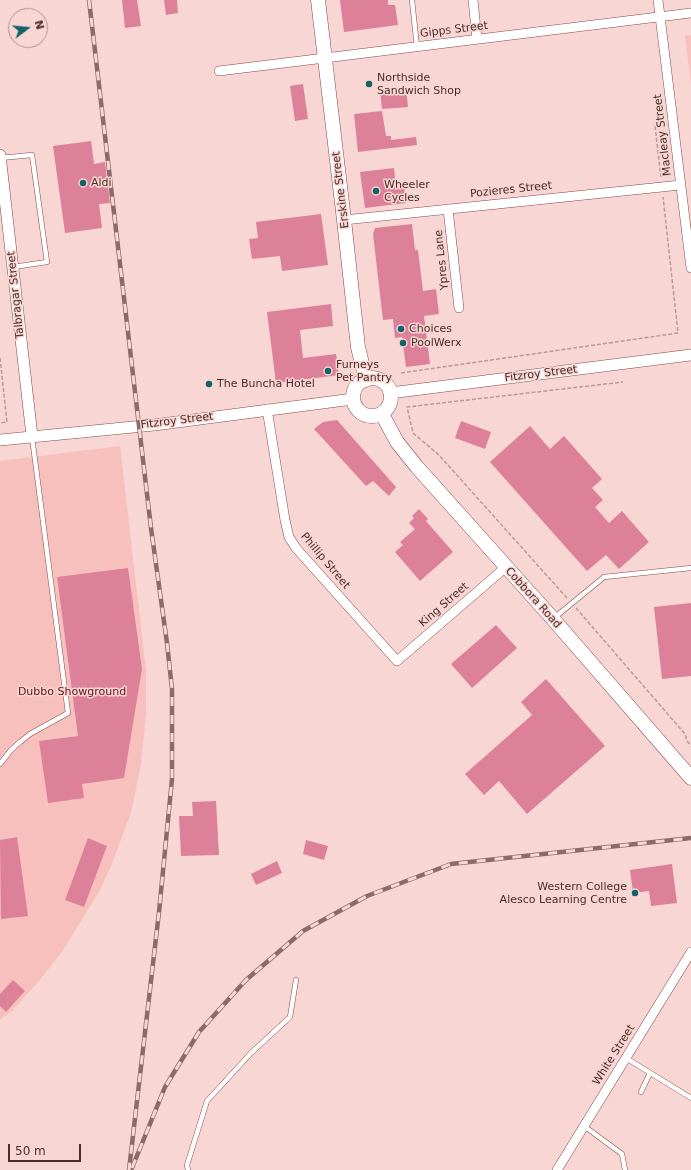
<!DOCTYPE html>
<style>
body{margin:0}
#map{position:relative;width:691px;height:1170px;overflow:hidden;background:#f7d6d3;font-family:"DejaVu Sans",sans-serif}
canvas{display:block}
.north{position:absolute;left:8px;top:8px;width:40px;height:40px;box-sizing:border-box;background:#f7d6d3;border:1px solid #b2928f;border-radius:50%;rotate:74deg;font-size:11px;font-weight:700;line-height:16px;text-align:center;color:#4b2c2a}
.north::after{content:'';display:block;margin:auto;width:14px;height:18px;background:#126268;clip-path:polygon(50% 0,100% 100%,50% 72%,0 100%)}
.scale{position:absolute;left:8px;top:1144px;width:73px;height:18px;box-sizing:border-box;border:2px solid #4b2c2a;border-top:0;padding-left:5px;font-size:12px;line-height:14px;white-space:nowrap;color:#4b2c2a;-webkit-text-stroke:3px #f7d6d3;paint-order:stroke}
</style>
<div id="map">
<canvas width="691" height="1170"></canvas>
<div class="north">N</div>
<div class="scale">50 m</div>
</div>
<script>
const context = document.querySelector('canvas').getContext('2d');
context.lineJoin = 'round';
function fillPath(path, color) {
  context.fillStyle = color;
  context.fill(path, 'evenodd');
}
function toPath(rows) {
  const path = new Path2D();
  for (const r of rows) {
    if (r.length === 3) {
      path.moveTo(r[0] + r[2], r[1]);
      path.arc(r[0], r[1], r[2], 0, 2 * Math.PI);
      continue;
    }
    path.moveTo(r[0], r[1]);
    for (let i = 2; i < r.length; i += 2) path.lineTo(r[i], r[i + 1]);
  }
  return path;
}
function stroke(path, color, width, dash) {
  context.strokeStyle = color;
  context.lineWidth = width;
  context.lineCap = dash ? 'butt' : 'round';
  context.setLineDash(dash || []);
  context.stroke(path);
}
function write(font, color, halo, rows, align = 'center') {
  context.font = font + ' "DejaVu Sans",sans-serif';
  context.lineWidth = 3;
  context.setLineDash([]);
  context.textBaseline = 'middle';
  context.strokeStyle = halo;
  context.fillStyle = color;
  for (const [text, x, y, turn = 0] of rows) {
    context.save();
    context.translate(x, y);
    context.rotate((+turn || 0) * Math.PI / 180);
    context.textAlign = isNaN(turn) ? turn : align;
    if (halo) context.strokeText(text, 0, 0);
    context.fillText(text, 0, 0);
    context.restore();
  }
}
fillPath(toPath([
 [691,35,691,84,685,36],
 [120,446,146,670,146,714,141,764,131,813,111,866,99,892,84,916,62,952,38,982,13,1010,0,1020,0,461]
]), '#f7c0bc');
fillPath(toPath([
 [122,0,137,0,141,26,125,28],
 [164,0,177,0,178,13,166,15],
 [340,0,388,0,388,5,395,5,398,25,344,32],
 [303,84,308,119,295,121,290,86],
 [406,88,408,107,382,109,380,91],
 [382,111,386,136,391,136,391,140,416,137,417,145,358,152,354,114],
 [91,141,94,164,105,162,110,203,99,204,102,228,65,233,53,146],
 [394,168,396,188,404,186,406,203,365,208,360,172],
 [321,214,328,265,282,271,280,256,252,259,249,239,258,238,256,222],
 [412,224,415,250,418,250,423,291,436,289,439,314,424,316,430,364,406,367,402,337,395,338,393,319,383,320,373,234,375,228],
 [331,304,333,326,300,330,303,358,336,354,339,375,276,383,267,312],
 [337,420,396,487,389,496,373,481,366,486,314,429,323,422],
 [461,421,491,432,485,449,455,438],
 [530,426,550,449,564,436,602,479,592,488,603,500,595,507,609,523,622,511,649,542,619,569,606,555,587,571,490,462],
 [419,509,428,519,426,521,453,552,420,581,395,552,403,545,400,542,415,529,409,523,414,518,412,516],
 [128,568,142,669,124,778,82,784,84,798,48,803,39,741,78,736,57,577],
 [691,603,691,676,662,679,654,607],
 [496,625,517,648,472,688,451,664],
 [546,679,605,746,527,814,499,781,484,795,465,774,532,715,521,702],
 [216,801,219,855,181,856,179,816,193,816,192,802],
 [17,837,28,916,1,919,0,840],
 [88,838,107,846,84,907,65,900],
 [306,840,328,846,324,860,303,854],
 [277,861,282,873,256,885,251,874],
 [672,864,677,903,651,906,649,891,633,893,630,870],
 [13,980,25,991,6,1012,0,1006,0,994]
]), '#dd809a');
const service = toPath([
 [412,0,417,47],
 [0,158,32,155,47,262,13,267],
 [554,618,604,577,691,568],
 [0,764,11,750,20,742,30,734,68,713,32,437],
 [626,1058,691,1098],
 [641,1092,650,1073],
 [584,1126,622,1154,625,1170],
 [188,1170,187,1165,207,1101,251,1053,290,1017,296,980]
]);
const minor = toPath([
 [473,0,477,39],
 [658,0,691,268],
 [219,71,691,13],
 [448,209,459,308],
 [344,220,681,185],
 [267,409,285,520,289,537,296,548,397,661,506,567],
 [557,1170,691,952]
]);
const tertiary = toPath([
 [0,155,32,436],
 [390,393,691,355],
 [0,440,154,425,353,399]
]);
const primary = toPath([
 [318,0,344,220,358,347,366,380],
 [372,397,19],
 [382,414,397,442,417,467,553,619,691,778]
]);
stroke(service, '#8b4745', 5.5);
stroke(minor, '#8b4745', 10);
stroke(tertiary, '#8b4745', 12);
stroke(primary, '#8b4745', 15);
stroke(toPath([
 [655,126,661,177],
 [0,358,7,422,0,423],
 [401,373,678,333,663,197],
 [567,598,439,455,413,433,407,407,623,382],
 [576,608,685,734,687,741,691,746]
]), '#ba9a97', 1.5, [4, 2]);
stroke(service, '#fff', 4.5);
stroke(minor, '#fff', 9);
stroke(tertiary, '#fff', 11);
stroke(primary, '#fff', 14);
const rail = toPath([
 [89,0,151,528,167,643,172,689,172,779,159,912,129,1170],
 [132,1168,165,1087,199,1032,246,980,303,931,367,896,451,864,691,838]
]);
stroke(rail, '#8b6b69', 4.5);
stroke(rail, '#f7d6d3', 3, [9]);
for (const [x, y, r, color] of [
 [369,84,4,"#126268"],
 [83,183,4,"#126268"],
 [376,191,4,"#126268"],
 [401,329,4,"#126268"],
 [403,343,4,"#126268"],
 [328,371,4,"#126268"],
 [209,384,4,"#126268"],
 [635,893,4,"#126268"]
]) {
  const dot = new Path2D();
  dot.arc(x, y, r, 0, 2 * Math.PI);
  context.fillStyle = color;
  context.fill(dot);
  stroke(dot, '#f7d6d3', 1.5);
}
write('11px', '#4b2c2a', '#f7d6d3', [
 ["Gipps Street",454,30,-7],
 ["Macleay Street",663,135,-97],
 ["Erskine Street",341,190,-97],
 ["Pozieres Street",511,190,-6],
 ["Ypres Lane",442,260,-96],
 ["Talbragar Street",16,295,-96],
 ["Fitzroy Street",541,374,-7],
 ["Fitzroy Street",177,421,-7],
 ["Phillip Street",325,561,50],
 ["Cobbora Road",533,598,48],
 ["King Street",444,605,-41],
 ["White Street",614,1055,-58]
]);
write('11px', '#4b2c2a', '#f7d6d3', [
 ["Northside",377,78],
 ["Sandwich Shop",377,91],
 ["Aldi",91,183],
 ["Wheeler",384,185],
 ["Cycles",384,198],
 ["Choices",409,329],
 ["PoolWerx",411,343],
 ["Furneys",336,365],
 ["Pet Pantry",336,378],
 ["The Buncha Hotel",217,384],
 ["Western College",627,887,"right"],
 ["Alesco Learning Centre",627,900,"right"]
], 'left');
write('11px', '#650f16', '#f7d6d3', [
 ["Dubbo Showground",72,692]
]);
</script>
